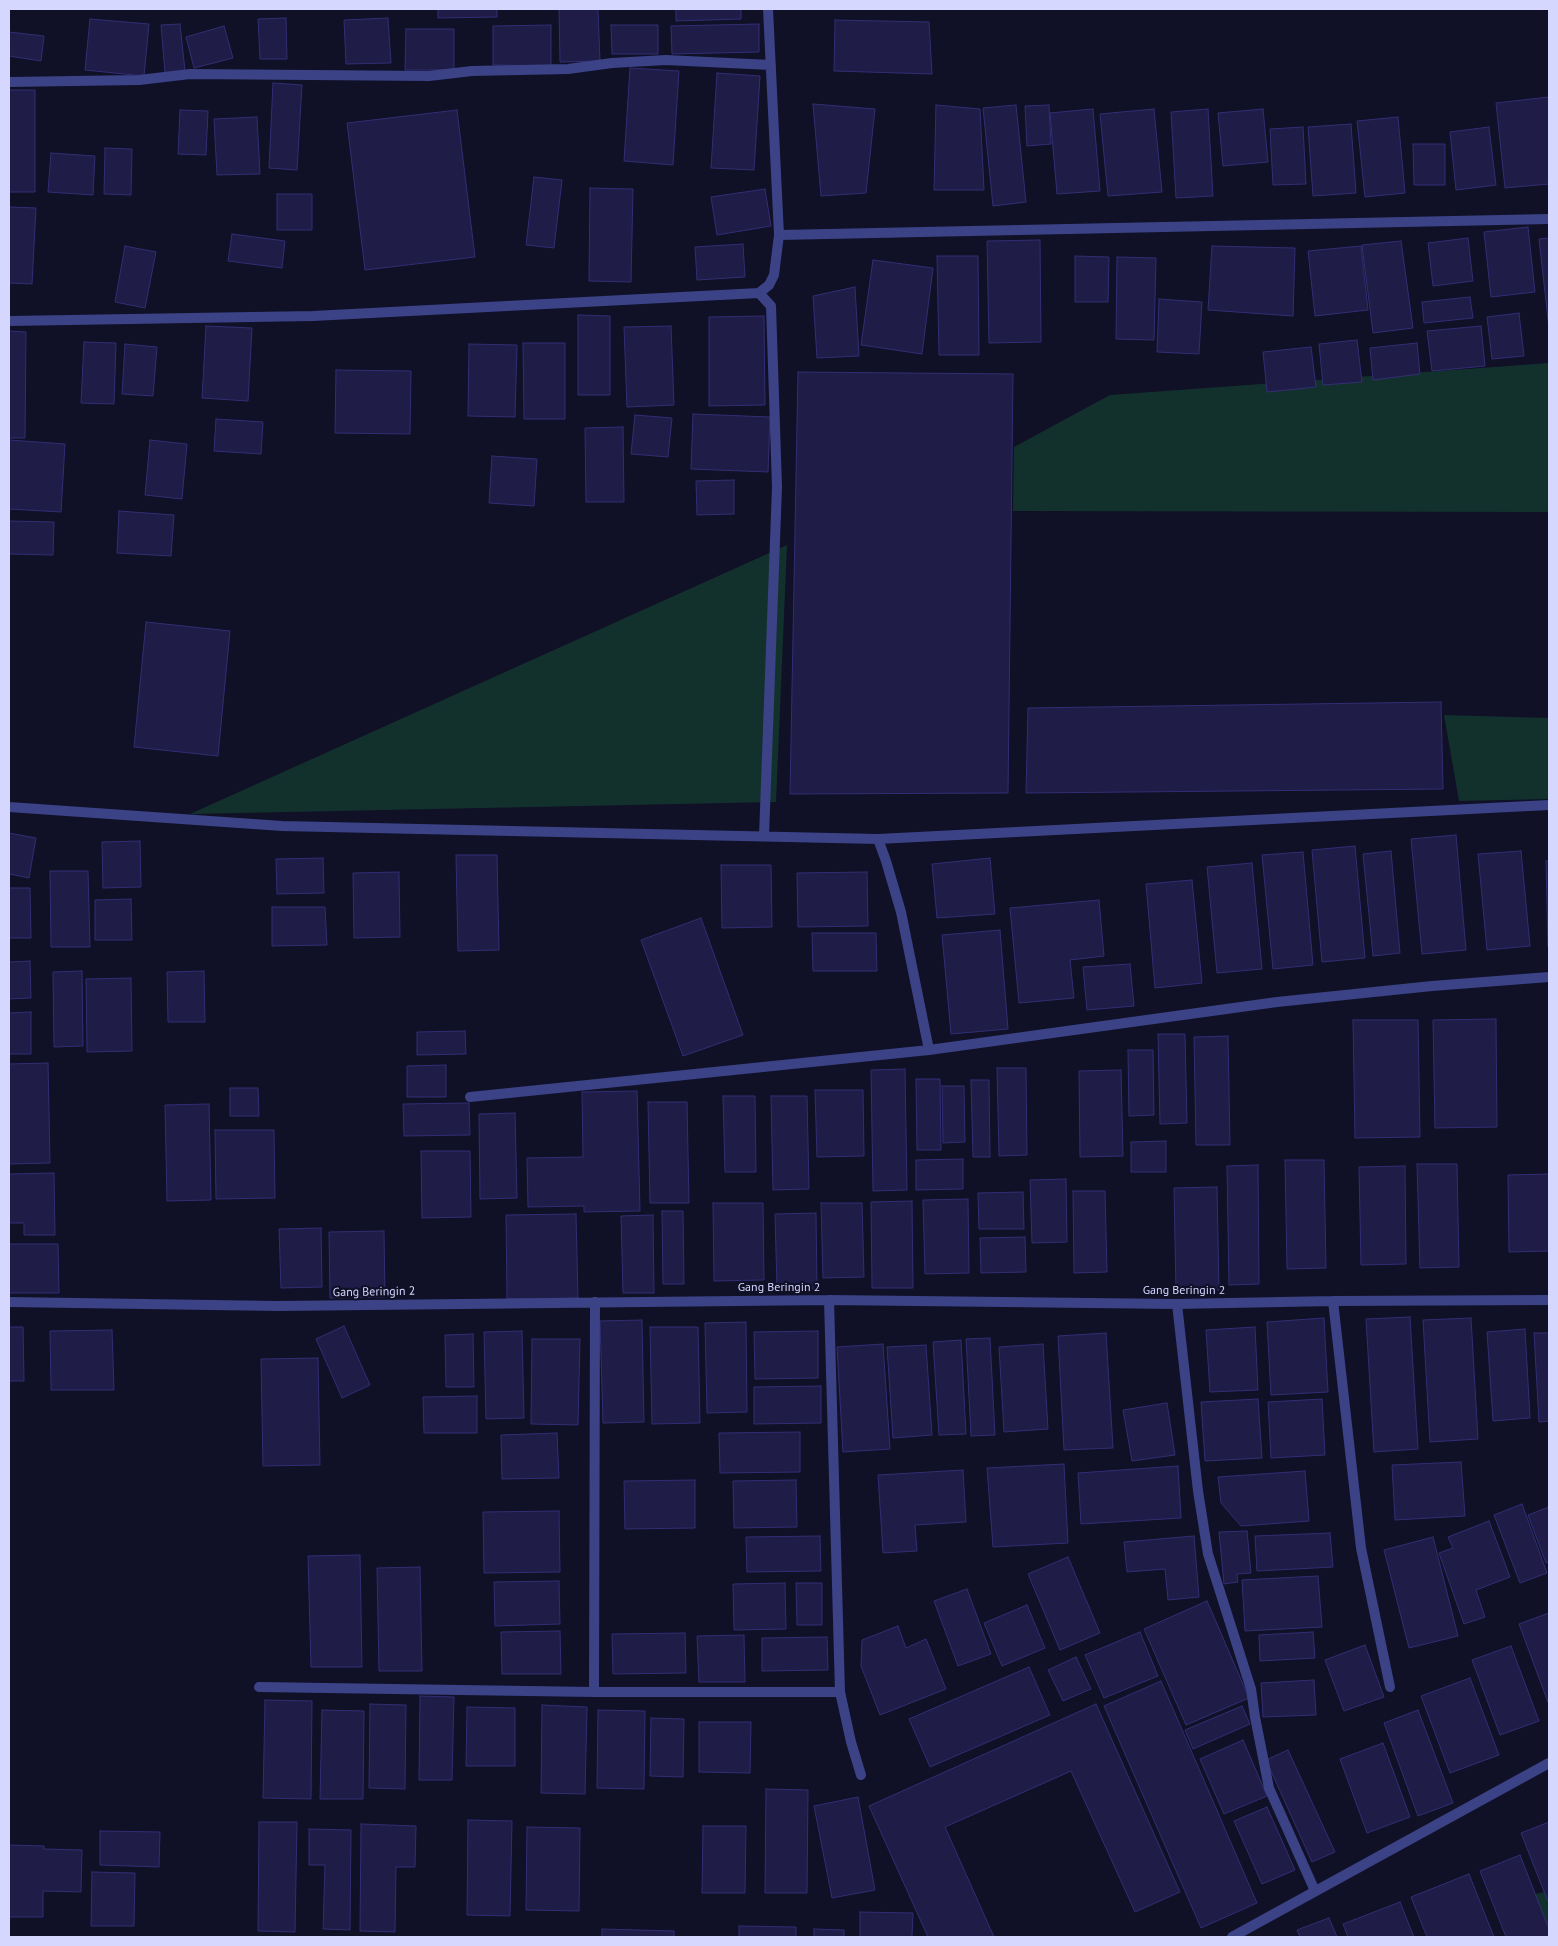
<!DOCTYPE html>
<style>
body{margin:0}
#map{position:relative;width:1558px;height:1946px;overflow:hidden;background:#101027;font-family:"PT Sans",sans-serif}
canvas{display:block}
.frame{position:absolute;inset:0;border:10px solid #d6d7ff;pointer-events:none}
</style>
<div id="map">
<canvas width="1558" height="1946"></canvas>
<div class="frame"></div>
</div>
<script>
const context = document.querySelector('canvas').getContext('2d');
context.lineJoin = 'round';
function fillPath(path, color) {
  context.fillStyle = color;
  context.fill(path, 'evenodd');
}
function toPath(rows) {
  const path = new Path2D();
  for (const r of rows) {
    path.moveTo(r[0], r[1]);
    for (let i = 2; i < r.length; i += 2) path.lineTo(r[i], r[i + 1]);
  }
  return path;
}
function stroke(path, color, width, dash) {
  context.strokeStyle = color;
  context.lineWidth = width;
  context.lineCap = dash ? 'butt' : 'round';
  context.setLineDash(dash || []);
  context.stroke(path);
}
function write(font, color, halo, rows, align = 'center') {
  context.font = font + ' "PT Sans",sans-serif';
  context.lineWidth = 4.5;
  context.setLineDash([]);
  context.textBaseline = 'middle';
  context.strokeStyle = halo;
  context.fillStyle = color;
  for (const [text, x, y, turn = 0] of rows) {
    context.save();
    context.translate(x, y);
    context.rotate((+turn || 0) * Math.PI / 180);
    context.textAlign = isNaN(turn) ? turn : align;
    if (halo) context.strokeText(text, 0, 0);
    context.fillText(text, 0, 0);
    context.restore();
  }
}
fillPath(toPath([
 [1549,363,1549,512,1013,511,1014,447,1110,395],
 [787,545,776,802,190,814],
 [1444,715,1549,718,1549,799,1459,801],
 [1549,1891,1549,1937,1519,1937,1517,1898]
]), '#13312c');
const building = toPath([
 [438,9,497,9,497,17,438,18,438,9],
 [559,9,598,9,600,61,560,62,559,9],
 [676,9,741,9,741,19,676,21,676,9],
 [286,18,287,59,260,59,258,19,286,18],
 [388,18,391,63,346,64,344,20,388,18],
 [90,19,149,24,144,76,85,70,90,19],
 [835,20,929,22,932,74,834,71,835,20],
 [180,24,185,71,165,73,161,25,180,24],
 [759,24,759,52,672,54,671,26,759,24],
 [551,25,551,66,493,65,493,26,551,25],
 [611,25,658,25,658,54,612,54,611,25],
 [224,26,233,58,194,68,186,37,224,26],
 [406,29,454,29,454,70,405,70,406,29],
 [9,32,44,36,41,61,9,56,9,32],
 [630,68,679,71,673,165,624,161,630,68],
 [717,73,760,76,754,170,711,168,717,73],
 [273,83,302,85,297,170,269,168,273,83],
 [9,90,35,90,35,192,9,192,9,90],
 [1549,97,1549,184,1505,188,1496,103,1549,97],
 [813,104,875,109,866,193,821,196,813,104],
 [936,105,980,109,984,190,934,190,936,105],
 [1016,105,1026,202,993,206,983,108,1016,105],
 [1049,105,1051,144,1027,146,1025,106,1049,105],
 [1093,109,1100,191,1057,194,1050,113,1093,109],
 [1154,109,1162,192,1108,196,1100,114,1154,109],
 [1208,109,1213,196,1176,198,1171,112,1208,109],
 [1263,109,1268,162,1223,166,1218,113,1263,109],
 [180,110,208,111,206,155,178,154,180,110],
 [457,110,475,257,365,270,347,123,457,110],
 [257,117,260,174,217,175,214,119,257,117],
 [1398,117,1405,193,1365,197,1357,121,1398,117],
 [1351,124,1356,193,1313,196,1308,127,1351,124],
 [1303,127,1306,184,1273,185,1270,129,1303,127],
 [1489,127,1496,185,1456,190,1450,132,1489,127],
 [1413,144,1445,144,1445,185,1414,185,1413,144],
 [105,148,132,149,131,195,104,194,105,148],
 [51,153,95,156,93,195,48,192,51,153],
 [534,177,562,180,554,248,526,245,534,177],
 [590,188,633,189,631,282,589,281,590,188],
 [765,189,771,226,717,235,711,197,765,189],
 [277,194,312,194,312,230,277,230,277,194],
 [9,207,36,208,32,284,9,283,9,207],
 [1528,227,1535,292,1491,297,1484,232,1528,227],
 [232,234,285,241,282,268,228,261,232,234],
 [1468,238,1473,281,1433,286,1428,243,1468,238],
 [1549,238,1549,328,1539,239,1549,238],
 [1040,240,1041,342,989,343,987,241,1040,240],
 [1401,241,1413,328,1373,333,1362,245,1401,241],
 [743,244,745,277,697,280,695,247,743,244],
 [125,246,156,252,145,308,115,302,125,246],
 [1212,246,1295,248,1293,316,1208,310,1212,246],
 [1361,246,1368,310,1315,316,1308,251,1361,246],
 [937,256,978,256,979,355,939,355,937,256],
 [1075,256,1109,257,1108,302,1075,302,1075,256],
 [1117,257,1156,258,1154,340,1116,339,1117,257],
 [873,260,933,268,922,354,861,345,873,260],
 [855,287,859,356,817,358,813,296,855,287],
 [1470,297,1473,318,1424,323,1422,302,1470,297],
 [1159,299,1202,302,1199,354,1157,352,1159,299],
 [1519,313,1524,356,1492,359,1487,317,1519,313],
 [578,315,610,316,610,395,578,395,578,315],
 [764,316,765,405,709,406,709,317,764,316],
 [206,326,252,328,248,401,202,398,206,326],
 [671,326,674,405,627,407,624,327,671,326],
 [1481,326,1485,366,1432,371,1427,331,1481,326],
 [9,331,26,332,25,438,9,438,9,331],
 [1357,340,1362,382,1323,385,1319,344,1357,340],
 [84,342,116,343,114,404,81,403,84,342],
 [523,343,565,343,565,419,524,419,523,343],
 [1417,343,1420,374,1373,380,1370,348,1417,343],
 [125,344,157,347,153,396,122,394,125,344],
 [469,344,517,345,515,417,468,416,469,344],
 [1311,347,1316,387,1267,392,1263,352,1311,347],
 [336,370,411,371,410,434,335,433,336,370],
 [798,372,1013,374,1008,793,790,794,798,372],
 [693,414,770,417,768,472,691,469,693,414],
 [635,415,672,418,668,457,631,454,635,415],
 [216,419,263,422,261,454,214,451,216,419],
 [623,427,624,502,586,502,585,428,623,427],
 [9,440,65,444,61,512,9,509,9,440],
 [150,440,187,444,182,499,145,495,150,440],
 [492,456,537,459,534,506,489,503,492,456],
 [734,480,734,514,697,515,696,481,734,480],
 [119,511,174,515,171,556,117,553,119,511],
 [9,521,54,522,53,555,9,554,9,521],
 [146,622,230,631,218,756,134,747,146,622],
 [1441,702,1443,789,1026,793,1028,708,1441,702],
 [9,833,36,838,29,878,9,874,9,833],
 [1456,835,1466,950,1422,954,1411,839,1456,835],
 [140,841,141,887,103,888,102,842,140,841],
 [1355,846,1365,958,1322,962,1312,850,1355,846],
 [1391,851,1400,953,1373,956,1363,854,1391,851],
 [1521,851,1530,946,1487,950,1478,854,1521,851],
 [1303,852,1313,965,1273,969,1262,855,1303,852],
 [456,855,497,855,499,950,458,951,456,855],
 [323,858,324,893,277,894,276,859,323,858],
 [990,858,995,914,937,918,932,864,990,858],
 [1546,861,1549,861,1549,947,1548,947,1546,861],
 [1252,863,1262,969,1217,973,1207,867,1252,863],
 [721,865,771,865,772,927,722,928,721,865],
 [50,871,88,871,90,947,51,947,50,871],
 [399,872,400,937,354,938,353,873,399,872],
 [867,872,868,926,798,927,797,873,867,872],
 [1192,880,1202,983,1155,988,1146,884,1192,880],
 [9,888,30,888,31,938,9,938,9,888],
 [131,899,132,940,95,940,95,900,131,899],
 [1099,900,1104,956,1070,960,1074,998,1019,1003,1010,908,1099,900],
 [272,907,325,907,327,945,272,946,272,907],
 [701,918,743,1035,683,1056,641,940,701,918],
 [1000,930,1008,1029,951,1034,942,935,1000,930],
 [812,933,876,933,877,971,813,971,812,933],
 [30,961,31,998,9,999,9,962,30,961],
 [1130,964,1134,1006,1087,1010,1083,967,1130,964],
 [82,971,83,1046,54,1047,53,972,82,971],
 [204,971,205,1022,168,1022,167,972,204,971],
 [131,978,132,1051,87,1052,86,979,131,978],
 [31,1012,31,1054,9,1054,9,1013,31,1012],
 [1496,1019,1497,1127,1435,1128,1433,1020,1496,1019],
 [1353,1020,1418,1020,1420,1137,1355,1138,1353,1020],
 [465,1031,466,1054,417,1055,417,1032,465,1031],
 [1158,1034,1185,1034,1187,1123,1160,1124,1158,1034],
 [1228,1036,1230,1145,1196,1145,1194,1037,1228,1036],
 [1128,1050,1153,1050,1154,1115,1129,1116,1128,1050],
 [48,1063,50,1163,9,1164,9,1064,48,1063],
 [446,1065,446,1097,407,1097,407,1066,446,1065],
 [997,1068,1026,1068,1027,1155,999,1156,997,1068],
 [905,1069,907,1190,873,1191,871,1070,905,1069],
 [1121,1070,1123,1156,1080,1157,1079,1071,1121,1070],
 [916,1079,940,1079,941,1150,917,1150,916,1079],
 [971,1080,989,1080,990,1157,973,1157,971,1080],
 [942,1086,964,1086,965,1142,943,1143,942,1086],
 [230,1088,258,1088,259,1116,230,1116,230,1088],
 [815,1090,863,1090,864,1156,817,1157,815,1090],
 [637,1091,640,1211,584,1212,584,1206,528,1207,527,1158,583,1157,582,1092,637,1091],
 [723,1096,755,1096,756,1172,725,1172,723,1096],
 [771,1096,807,1096,809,1189,773,1190,771,1096],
 [648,1102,687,1102,689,1203,650,1203,648,1102],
 [469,1103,470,1135,404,1136,403,1104,469,1103],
 [209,1104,211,1200,167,1201,165,1105,209,1104],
 [515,1113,517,1198,480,1199,479,1114,515,1113],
 [215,1130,274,1130,275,1198,216,1199,215,1130],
 [1166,1141,1166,1172,1131,1172,1131,1142,1166,1141],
 [421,1151,470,1151,471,1217,422,1218,421,1151],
 [963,1159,963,1189,916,1190,916,1160,963,1159],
 [1285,1160,1324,1160,1326,1268,1287,1269,1285,1160],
 [1417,1164,1457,1164,1459,1267,1420,1268,1417,1164],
 [1258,1165,1259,1284,1229,1285,1227,1166,1258,1165],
 [1405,1166,1406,1264,1361,1265,1359,1167,1405,1166],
 [54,1173,55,1235,24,1235,24,1223,9,1223,9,1174,54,1173],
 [1549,1174,1549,1251,1509,1252,1508,1175,1549,1174],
 [1066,1179,1067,1242,1032,1243,1030,1180,1066,1179],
 [1217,1187,1219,1290,1176,1290,1174,1188,1217,1187],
 [1073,1191,1105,1191,1107,1272,1074,1273,1073,1191],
 [1023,1192,1024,1229,979,1229,978,1193,1023,1192],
 [968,1199,969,1273,925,1274,923,1200,968,1199],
 [912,1201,913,1288,872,1288,871,1202,912,1201],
 [713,1203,763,1203,764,1280,714,1281,713,1203],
 [821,1203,862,1203,864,1277,823,1278,821,1203],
 [662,1211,683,1211,684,1284,663,1284,662,1211],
 [816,1213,817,1289,777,1289,775,1214,816,1213],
 [576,1214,578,1298,507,1299,506,1215,576,1214],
 [653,1215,654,1293,623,1293,621,1216,653,1215],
 [321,1228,322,1287,281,1288,279,1229,321,1228],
 [384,1231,385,1297,330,1298,329,1232,384,1231],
 [1025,1237,1026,1272,981,1273,980,1238,1025,1237],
 [9,1244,58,1244,59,1293,9,1293,9,1244],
 [1410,1317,1418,1449,1374,1452,1366,1319,1410,1317],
 [1324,1318,1328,1392,1271,1395,1267,1322,1324,1318],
 [1471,1318,1478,1439,1430,1442,1423,1320,1471,1318],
 [642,1320,644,1422,603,1423,600,1321,642,1320],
 [746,1322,747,1412,707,1413,705,1323,746,1322],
 [344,1326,370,1385,342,1398,316,1339,344,1326],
 [9,1327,23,1327,24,1381,9,1381,9,1327],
 [650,1327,698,1327,700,1423,652,1424,650,1327],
 [1255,1327,1258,1390,1210,1392,1206,1330,1255,1327],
 [1525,1329,1530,1418,1493,1421,1487,1332,1525,1329],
 [112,1330,114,1390,51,1390,50,1331,112,1330],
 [522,1331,524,1418,486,1419,484,1332,522,1331],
 [818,1331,818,1378,755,1379,754,1332,818,1331],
 [1106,1333,1113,1448,1064,1450,1058,1336,1106,1333],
 [1534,1333,1549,1333,1549,1421,1539,1422,1534,1333],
 [473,1334,474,1387,446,1387,445,1335,473,1334],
 [990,1338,995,1435,971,1436,966,1339,990,1338],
 [532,1339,580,1339,578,1425,531,1424,532,1339],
 [961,1340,966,1434,939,1435,933,1342,961,1340],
 [883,1344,890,1449,843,1452,837,1347,883,1344],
 [1043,1344,1048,1429,1004,1432,999,1347,1043,1344],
 [926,1345,932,1435,893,1438,887,1347,926,1345],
 [318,1358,320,1465,263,1466,261,1359,318,1358],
 [821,1386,821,1423,754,1424,754,1387,821,1386],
 [477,1396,477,1433,424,1433,423,1397,477,1396],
 [1258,1399,1262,1458,1205,1461,1201,1402,1258,1399],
 [1322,1399,1325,1455,1271,1458,1268,1402,1322,1399],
 [1167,1403,1175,1455,1132,1461,1123,1410,1167,1403],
 [800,1432,800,1472,720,1473,719,1433,800,1432],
 [557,1433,559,1478,502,1479,501,1435,557,1433],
 [1461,1462,1465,1516,1395,1520,1392,1465,1461,1462],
 [1064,1464,1068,1543,993,1547,987,1468,1064,1464],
 [1178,1466,1181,1518,1081,1524,1078,1473,1178,1466],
 [963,1470,966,1522,915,1525,917,1551,883,1553,878,1475,963,1470],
 [1305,1471,1309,1521,1241,1526,1221,1503,1218,1477,1305,1471],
 [695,1480,695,1528,625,1529,624,1481,695,1480],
 [796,1480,797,1527,734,1528,733,1481,796,1480],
 [1522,1504,1547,1573,1520,1583,1494,1515,1522,1504],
 [1549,1507,1549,1562,1546,1563,1528,1515,1549,1507],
 [559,1511,560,1572,484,1573,483,1512,559,1511],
 [1489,1521,1510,1577,1476,1590,1485,1617,1464,1624,1439,1553,1453,1548,1448,1537,1489,1521],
 [1247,1531,1251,1573,1237,1574,1238,1582,1224,1584,1219,1532,1247,1531],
 [1330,1533,1333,1567,1257,1571,1255,1536,1330,1533],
 [820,1536,821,1571,747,1572,746,1537,820,1536],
 [1194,1536,1199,1597,1168,1600,1165,1569,1127,1572,1124,1542,1194,1536],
 [1433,1537,1458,1636,1409,1648,1384,1550,1433,1537],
 [360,1555,362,1667,311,1667,308,1556,360,1555],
 [1068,1557,1100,1633,1060,1650,1028,1574,1068,1557],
 [420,1567,422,1671,379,1671,377,1568,420,1567],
 [1318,1576,1322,1627,1245,1631,1242,1580,1318,1576],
 [559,1581,560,1624,495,1626,494,1582,559,1581],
 [785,1583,786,1629,734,1630,733,1584,785,1583],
 [796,1583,822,1583,822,1625,797,1625,796,1583],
 [967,1589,991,1654,958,1666,934,1601,967,1589],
 [1207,1601,1249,1698,1186,1725,1144,1629,1207,1601],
 [1027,1605,1045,1648,1002,1666,984,1623,1027,1605],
 [1549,1613,1549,1705,1519,1624,1549,1613],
 [898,1626,906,1648,926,1639,946,1689,880,1715,861,1666,862,1640,898,1626],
 [560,1631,561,1674,502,1674,501,1632,560,1631],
 [1140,1632,1158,1676,1104,1698,1085,1655,1140,1632],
 [1313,1632,1315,1658,1260,1661,1259,1635,1313,1632],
 [685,1633,686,1673,613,1674,612,1634,685,1633],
 [744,1635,745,1682,699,1682,697,1636,744,1635],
 [827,1637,828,1670,762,1671,762,1638,827,1637],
 [1365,1645,1384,1697,1344,1711,1325,1660,1365,1645],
 [1511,1646,1539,1721,1500,1735,1472,1660,1511,1646],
 [1076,1657,1091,1689,1063,1701,1048,1670,1076,1657],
 [1029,1667,1050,1715,930,1767,909,1719,1029,1667],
 [1470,1678,1499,1755,1450,1773,1421,1696,1470,1678],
 [1314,1680,1316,1715,1263,1717,1261,1683,1314,1680],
 [1161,1681,1257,1903,1201,1928,1104,1706,1161,1681],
 [420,1696,454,1697,452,1780,419,1780,420,1696],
 [265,1700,312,1701,311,1799,263,1798,265,1700],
 [370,1704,406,1705,405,1789,369,1788,370,1704],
 [1096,1704,1180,1892,1135,1912,1071,1771,945,1827,994,1937,928,1937,869,1806,1096,1704],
 [542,1705,587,1707,585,1794,541,1793,542,1705],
 [1242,1706,1250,1724,1193,1749,1185,1730,1242,1706],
 [467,1707,515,1708,515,1766,466,1766,467,1707],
 [322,1710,364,1711,363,1799,320,1799,322,1710],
 [598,1710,645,1711,644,1789,597,1788,598,1710],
 [1418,1710,1453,1803,1418,1816,1384,1723,1418,1710],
 [651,1718,684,1719,683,1777,650,1776,651,1718],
 [699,1722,751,1722,750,1773,699,1772,699,1722],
 [1243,1740,1267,1796,1224,1814,1200,1759,1243,1740],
 [1383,1743,1410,1817,1367,1833,1340,1759,1383,1743],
 [1288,1750,1335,1852,1312,1862,1266,1760,1288,1750],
 [766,1789,808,1790,807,1893,765,1893,766,1789],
 [858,1797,875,1890,832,1898,814,1806,858,1797],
 [1267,1807,1295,1870,1262,1884,1234,1821,1267,1807],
 [468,1820,512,1821,510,1916,467,1915,468,1820],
 [259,1822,297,1822,295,1932,258,1931,259,1822],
 [1549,1822,1549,1904,1521,1833,1549,1822],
 [361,1824,416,1826,415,1867,396,1867,395,1932,360,1931,361,1824],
 [703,1826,746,1826,745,1893,702,1893,703,1826],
 [527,1827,580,1828,579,1911,526,1910,527,1827],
 [309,1829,351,1830,350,1930,323,1929,325,1865,309,1865,309,1829],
 [100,1831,160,1832,159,1867,100,1865,100,1831],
 [9,1845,44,1846,44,1849,82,1850,81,1892,43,1891,43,1917,9,1917,9,1845],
 [1520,1855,1549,1929,1549,1937,1506,1937,1480,1871,1520,1855],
 [92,1872,135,1873,134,1926,91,1926,92,1872],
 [1469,1874,1494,1937,1427,1937,1411,1897,1469,1874],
 [1400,1902,1414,1937,1348,1937,1343,1924,1400,1902],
 [860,1912,913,1913,912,1937,860,1937,860,1912],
 [1329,1918,1337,1937,1300,1937,1297,1930,1329,1918],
 [739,1926,796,1927,796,1937,739,1937,739,1926],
 [602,1929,674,1931,674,1937,602,1937,602,1929],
 [814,1929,844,1930,844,1937,814,1937,814,1929]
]);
fillPath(building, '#1f1c48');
stroke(building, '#322e74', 1);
stroke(toPath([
 [9,82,139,80,190,74,429,76,472,71,568,69,612,63,666,60,771,65],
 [779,235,1549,219],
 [759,293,771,306,777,487,764,836],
 [9,321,313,316,759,293,769,285,774,275,779,235,768,9],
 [9,807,282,826,878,839,1549,805],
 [878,839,886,861,901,912,929,1050],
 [470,1097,929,1050,1277,1002,1432,986,1549,977],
 [829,1300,840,1692,851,1742,861,1775],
 [1333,1301,1361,1548,1390,1687],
 [9,1302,278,1306,829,1300,1177,1304,1333,1301,1549,1300],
 [1177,1304,1198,1491,1208,1554,1251,1689,1255,1717,1269,1788,1315,1891],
 [259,1687,594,1692,840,1692],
 [594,1692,595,1302],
 [1232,1937,1549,1763]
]), '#3b4286', 10);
write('12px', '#d6d7ff', '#101027', [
 ["Gang Beringin 2",779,1288],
 ["Gang Beringin 2",1184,1291],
 ["Gang Beringin 2",374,1292,-1]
]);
</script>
